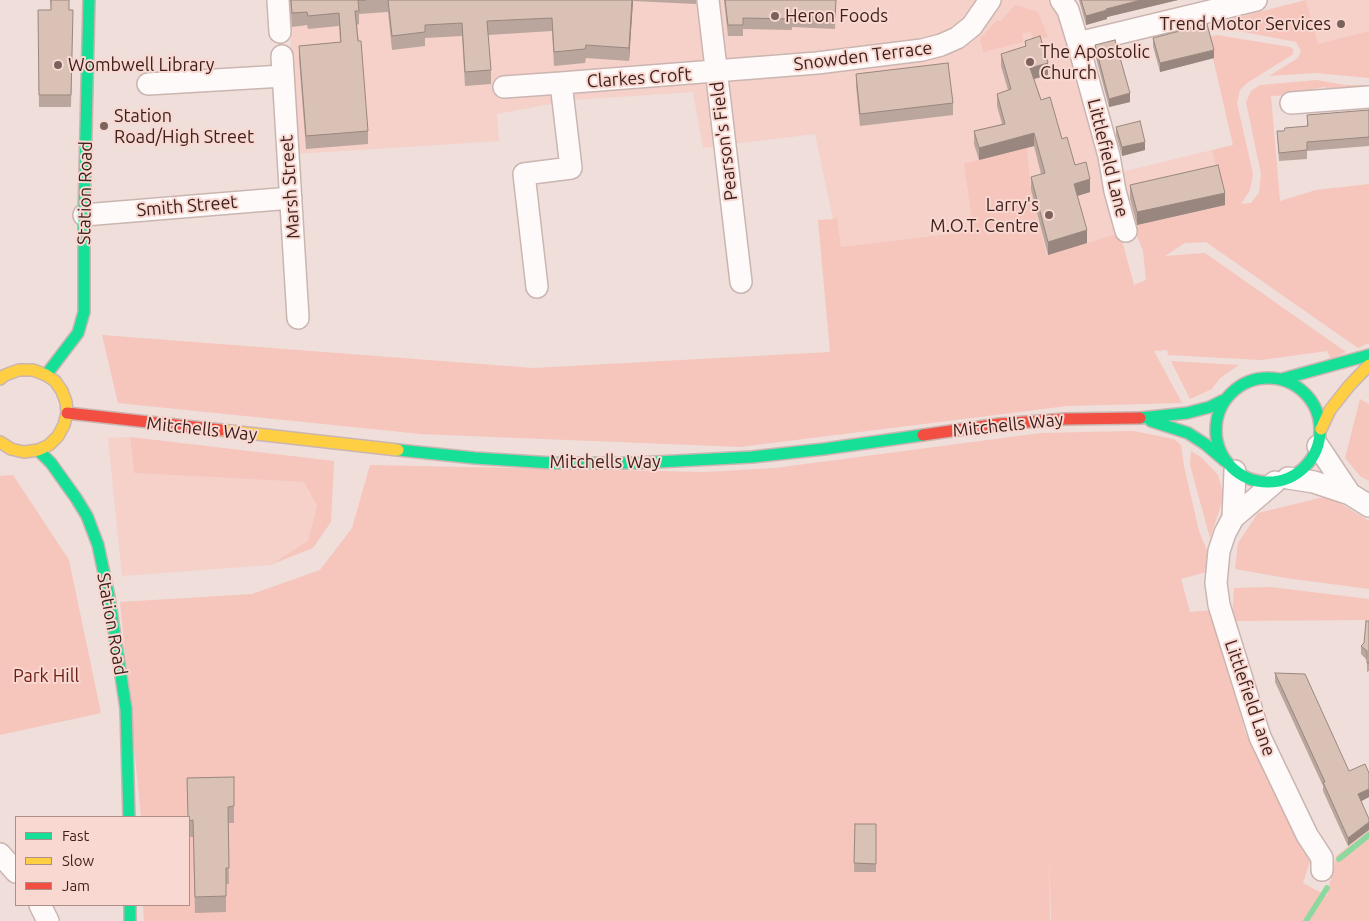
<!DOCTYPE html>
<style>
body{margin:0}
#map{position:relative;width:1369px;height:921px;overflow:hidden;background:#efdeda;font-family:Ubuntu,sans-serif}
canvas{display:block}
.legend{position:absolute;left:15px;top:816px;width:175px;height:90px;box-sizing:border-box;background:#f8d8d1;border:1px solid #ad8e88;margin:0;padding:6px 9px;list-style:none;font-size:15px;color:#3c1f1a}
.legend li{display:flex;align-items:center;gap:10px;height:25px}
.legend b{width:25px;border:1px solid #ad8e88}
</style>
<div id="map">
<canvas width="1369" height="921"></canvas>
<ul class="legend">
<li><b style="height:6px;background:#16e098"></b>Fast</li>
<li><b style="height:6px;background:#ffcf43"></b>Slow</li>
<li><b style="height:6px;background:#f24e42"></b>Jam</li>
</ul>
</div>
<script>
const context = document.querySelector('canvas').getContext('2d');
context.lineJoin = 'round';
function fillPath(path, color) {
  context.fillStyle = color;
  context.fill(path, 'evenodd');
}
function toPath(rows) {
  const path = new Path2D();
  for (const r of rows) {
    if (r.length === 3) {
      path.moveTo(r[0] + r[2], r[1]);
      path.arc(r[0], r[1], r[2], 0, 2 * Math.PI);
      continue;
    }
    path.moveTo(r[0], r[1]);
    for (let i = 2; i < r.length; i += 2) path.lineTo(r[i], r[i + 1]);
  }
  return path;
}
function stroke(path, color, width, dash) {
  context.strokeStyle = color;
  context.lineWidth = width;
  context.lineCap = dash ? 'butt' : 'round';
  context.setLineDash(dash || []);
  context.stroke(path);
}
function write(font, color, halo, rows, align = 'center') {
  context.font = font + ' Ubuntu,sans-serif';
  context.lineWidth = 4;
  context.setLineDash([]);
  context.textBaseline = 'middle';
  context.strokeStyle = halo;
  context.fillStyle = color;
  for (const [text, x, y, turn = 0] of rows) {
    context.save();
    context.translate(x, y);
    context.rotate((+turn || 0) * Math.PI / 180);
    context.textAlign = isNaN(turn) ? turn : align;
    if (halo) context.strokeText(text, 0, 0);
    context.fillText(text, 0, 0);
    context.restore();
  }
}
fillPath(toPath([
 [289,0,1060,0,1109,168,1124,171,1134,169,1212,150,1225,205,1133,226,1120,233,1048,255,1031,190,1027,148,974,231,841,247,837,216,833,219,815,134,703,148,693,92,572,100,497,114,499,141,295,154],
 [1306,0,1369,0,1369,31,1318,44],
 [130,437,134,473,304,482,317,506,308,541,270,565,122,576,108,438]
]), '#f5d1c9');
fillPath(toPath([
 [1306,0,1318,44,1369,31,1369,78,1316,73,1269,76,1298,58,1301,51,1296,42,1223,28,1223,21],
 [1015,5,1038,12,1048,37,1033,40,1031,32,1022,33,1023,42,983,52,980,39,997,20,1001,21],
 [1217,35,1290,47,1294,50,1292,55,1247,83,1240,90,1237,103,1253,174,1250,190,1241,204,1251,203,1259,193,1261,174,1246,102,1251,91,1260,85,1317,80,1345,85,1369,85,1369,89,1347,92,1323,87,1289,95,1271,96,1280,201,1316,190,1369,184,1369,343,1358,348,1206,242,1185,243,1165,256,1205,253,1346,352,1331,359,1327,351,1261,360,1168,355,1167,350,1154,351,1182,403,1067,406,740,447,421,434,118,403,102,335,533,368,830,352,818,220,833,219,837,216,841,247,974,231,964,164,1027,148,1031,190,1047,255,1120,233,1134,285,1146,280,1143,251,1133,226,1225,205,1212,150,1233,145,1208,37],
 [1171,361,1239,365,1220,378,1212,389,1190,399],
 [1360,399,1369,404,1369,481,1360,476,1345,458],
 [1133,431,1174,439,1181,445,1184,466,1199,531,1208,553,1206,572,1181,579,1190,612,1212,610,1245,732,1310,861,1303,883,1327,896,1336,856,1369,830,1369,921,1051,921,1049,847,1050,921,144,921,143,905,189,905,189,817,141,817,120,602,252,594,320,570,352,528,370,465,705,472,775,468,1041,433],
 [130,437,334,461,331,522,313,548,270,565,308,541,317,506,304,482,134,473],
 [1191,451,1202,458,1218,475,1224,496,1210,538,1190,465],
 [13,475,69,560,101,713,0,735,0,476],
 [1328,496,1369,521,1369,589,1286,578,1235,569,1238,543,1258,513],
 [1270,587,1369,599,1369,620,1232,621,1234,588]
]), '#f6c5bb');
stroke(toPath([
 [1339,859,1369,835],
 [1306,921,1327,888]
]), '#8cd89e', 5.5);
const street = toPath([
 [278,0,280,32],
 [708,0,741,282],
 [1061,0,1068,10,1078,43,1109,156,1115,191,1126,231],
 [1078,43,1256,0],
 [282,56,298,318],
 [561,83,817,63,922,50,941,45,957,38,972,26,990,0],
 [148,84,283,76],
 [504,87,561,83,571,168,524,174,537,287],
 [1291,103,1369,97],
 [84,215,291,198],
 [1318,446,1350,494],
 [1288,478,1314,482,1350,494,1369,506],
 [1275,482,1233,518,1225,533,1219,551,1216,583,1219,605,1260,737,1307,835,1322,858,1322,870],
 [1233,518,1235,471],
 [0,854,16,872],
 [40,905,48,921]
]);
const fast = toPath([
 [46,375,78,333,84,312,84,215,89,0],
 [1268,430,52],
 [1282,379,1369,355],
 [1140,418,1187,413,1210,407,1224,400],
 [1151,421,1188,433,1205,444,1225,461],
 [38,450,51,463,76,498,87,516,98,545,109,597,126,709,129,817],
 [398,450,475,458,553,463,638,463,752,457,824,449,923,435],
 [130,905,130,921]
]);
const slow = toPath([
 [0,379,5,375,19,370,33,370,46,375,55,381,62,391,66,402,67,413,64,425,58,436,49,445,38,450,24,452,11,449,0,442],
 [1321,429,1330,410,1349,386,1369,365],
 [221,430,398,450]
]);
const jam = toPath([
 [67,413,221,430],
 [923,435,999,424,1066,419,1140,418]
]);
stroke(street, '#cbb5b1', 24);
stroke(fast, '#cbb5b1', 14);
stroke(slow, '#cbb5b1', 14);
stroke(jam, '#cbb5b1', 14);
stroke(street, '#fdfaf9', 21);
stroke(fast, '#16e098', 11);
stroke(slow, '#ffcf43', 11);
stroke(jam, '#f24e42', 11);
fillPath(toPath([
 [50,0,69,0,69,10,73,10,71,107,39,107,38,10,51,10],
 [290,0,696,0,696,4,633,1,629,61,586,58,585,63,554,66,552,31,488,35,491,70,491,84,465,86,462,36,425,38,425,46,392,50,388,12,359,14,359,24,357,25,368,131,368,144,306,149,299,59,299,46,340,42,339,26,308,29,307,25,292,27],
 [724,0,836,0,835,29,792,27,792,30,743,29,743,36,728,36],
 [1079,0,1178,0,1107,17,1107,19,1086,25],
 [1153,38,1214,58,1160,72,1153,46],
 [1025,41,1048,75,1034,79,1041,100,1062,139,1075,165,1090,192,1077,196,1087,243,1048,255,1031,190,1031,177,1041,174,1034,146,979,160,974,144,974,131,1002,124,997,106,997,94,1008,90,1001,66,1001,54,1025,47],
 [1095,45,1130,102,1109,107,1095,54],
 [856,74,953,103,953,115,860,126,856,86],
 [1369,110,1369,146,1307,151,1307,159,1279,161,1277,131,1284,131,1307,126,1307,115],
 [1116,127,1145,150,1122,156,1116,135],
 [1130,185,1225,205,1137,225,1130,198],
 [1369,621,1369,671,1367,672,1367,660,1361,654,1361,646,1364,643],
 [1275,673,1369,797,1361,801,1348,846,1323,791,1323,786,1275,682],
 [234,777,234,823,228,823,229,884,226,884,226,912,195,913,193,837,189,837,187,778],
 [855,824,876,824,876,872,854,872]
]), '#bba69d');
fillPath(toPath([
 [632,0,633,1,629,61,629,48],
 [1141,0,1178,0,1107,17,1107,19,1086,25,1086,16,1106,9],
 [1214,50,1214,58,1160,72,1160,63],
 [1048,63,1048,75,1030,80,1030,68],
 [1130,93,1130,102,1109,107,1109,99],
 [1034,133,1034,146,979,160,979,148],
 [1145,142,1145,150,1122,156,1122,147],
 [1090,179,1090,192,1074,197,1074,184],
 [1225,193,1225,205,1137,225,1137,212],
 [1087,230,1087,243,1048,255,1048,242],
 [1369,789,1369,797,1358,803,1358,794],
 [1369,822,1369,830,1348,846,1348,838]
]), '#99877f');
const building = toPath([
 [51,0,69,0,69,10,73,10,71,95,39,95,38,10,51,10,51,0],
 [291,0,366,0,358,0,359,11,355,11,358,41,361,41,368,131,306,136,299,46,341,42,339,13,308,16,307,12,292,13,291,0],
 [388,0,632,0,629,48,586,45,585,49,554,52,552,18,487,21,491,70,465,72,462,23,425,25,425,32,392,36,388,0],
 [725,0,836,0,835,18,792,16,792,19,743,18,743,25,728,25,725,0],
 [1081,0,1141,0,1106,9,1107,10,1086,16,1081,0],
 [1207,24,1214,50,1160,63,1153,38,1207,24],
 [1040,36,1048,63,1030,68,1041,100,1050,97,1062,139,1067,137,1075,165,1086,162,1090,179,1074,184,1087,230,1048,242,1031,177,1045,173,1034,133,979,148,974,131,1005,124,997,94,1011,89,1001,54,1026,46,1025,41,1040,36],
 [1115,40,1130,93,1109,99,1095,45,1115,40],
 [948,63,953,103,860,114,856,74,948,63],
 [1369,110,1369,137,1307,142,1307,150,1279,153,1277,131,1284,131,1285,128,1308,126,1307,115,1369,110],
 [1140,121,1145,142,1122,147,1116,127,1140,121],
 [1218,165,1225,193,1137,212,1130,185,1218,165],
 [1366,621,1369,621,1369,663,1367,663,1367,651,1361,646,1364,643,1366,621],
 [1275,673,1305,674,1349,771,1365,764,1369,773,1369,789,1358,794,1369,819,1369,822,1348,838,1323,782,1325,782,1275,673],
 [234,777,234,806,228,807,229,868,226,868,226,896,195,897,193,820,189,821,188,817,187,778,234,777],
 [855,824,876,824,876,864,854,863,855,824]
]);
fillPath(building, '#dac1b6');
stroke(building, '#99877f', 1);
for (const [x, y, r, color] of [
 [775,16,5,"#7b625d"],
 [1341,24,5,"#7b625d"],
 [1030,62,5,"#7b625d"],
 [58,65,5,"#7b625d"],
 [104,126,5,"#7b625d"],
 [1049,215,5,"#7b625d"]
]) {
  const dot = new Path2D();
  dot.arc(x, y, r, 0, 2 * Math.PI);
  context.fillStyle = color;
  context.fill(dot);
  stroke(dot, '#f8d8d1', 2);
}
write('18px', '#3c1f1a', '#f8d8d1', [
 ["Heron Foods",785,16],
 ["Trend Motor Services",1331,24,"right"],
 ["The Apostolic",1040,52],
 ["Church",1040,73],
 ["Wombwell Library",68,65],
 ["Station",114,116],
 ["Road/High Street",114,137],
 ["Larry's",1039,205,"right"],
 ["M.O.T. Centre",1039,226,"right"]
], 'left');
write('18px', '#3c1f1a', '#f8d8d1', [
 ["Snowden Terrace",863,56,-7],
 ["Clarkes Croft",639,78,-4],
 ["Pearson's Field",724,141,-97],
 ["Littlefield Lane",1108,158,76],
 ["Marsh Street",290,187,-94],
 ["Station Road",85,193,-89],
 ["Smith Street",187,206,-5],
 ["Mitchells Way",1008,425,-6],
 ["Mitchells Way",202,429,6],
 ["Mitchells Way",605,462],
 ["Station Road",112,624,80],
 ["Littlefield Lane",1250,698,71]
]);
write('18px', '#6a1d12', '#f8d8d1', [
 ["Park Hill",46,676]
]);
</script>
